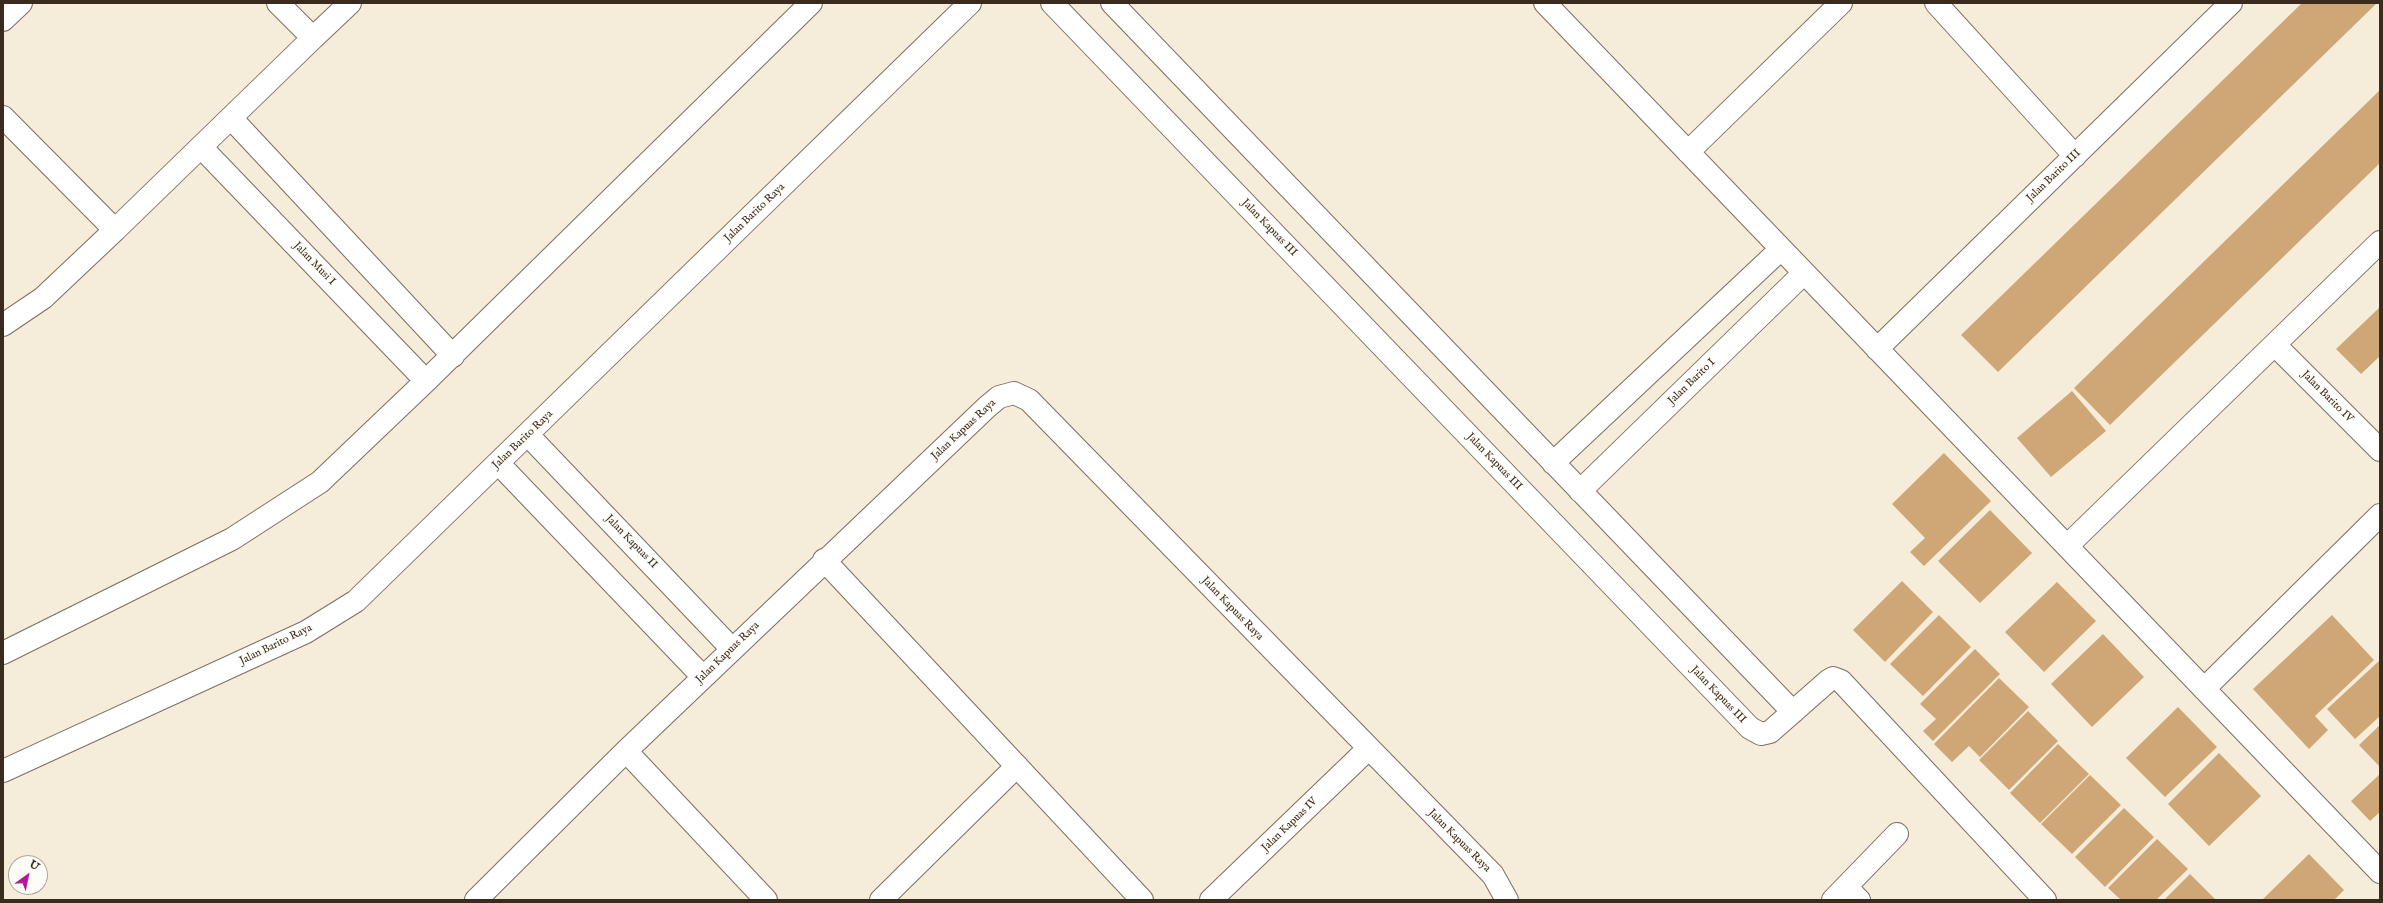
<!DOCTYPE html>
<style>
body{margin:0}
#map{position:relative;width:2383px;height:903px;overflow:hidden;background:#f6ecda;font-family:"IM FELL English",serif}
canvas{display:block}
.frame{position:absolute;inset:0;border:4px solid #3b2a1e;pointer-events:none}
.north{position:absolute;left:8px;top:855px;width:40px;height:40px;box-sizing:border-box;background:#fdfcf7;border:1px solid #afa8a0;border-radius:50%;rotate:33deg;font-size:11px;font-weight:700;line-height:16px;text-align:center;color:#3b2a1e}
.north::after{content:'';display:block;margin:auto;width:14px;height:18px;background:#b5179e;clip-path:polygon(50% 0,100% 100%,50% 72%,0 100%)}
</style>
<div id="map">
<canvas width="2383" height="903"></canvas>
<div class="frame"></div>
<div class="north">U</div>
</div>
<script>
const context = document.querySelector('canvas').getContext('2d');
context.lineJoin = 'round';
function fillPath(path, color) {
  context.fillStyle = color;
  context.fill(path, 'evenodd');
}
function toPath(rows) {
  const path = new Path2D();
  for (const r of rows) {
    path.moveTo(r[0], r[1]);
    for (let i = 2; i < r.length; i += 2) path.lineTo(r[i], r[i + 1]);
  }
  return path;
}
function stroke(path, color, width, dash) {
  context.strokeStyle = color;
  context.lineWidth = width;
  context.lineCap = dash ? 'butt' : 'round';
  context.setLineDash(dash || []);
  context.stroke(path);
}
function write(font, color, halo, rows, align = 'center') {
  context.font = font + ' "IM FELL English",serif';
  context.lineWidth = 3;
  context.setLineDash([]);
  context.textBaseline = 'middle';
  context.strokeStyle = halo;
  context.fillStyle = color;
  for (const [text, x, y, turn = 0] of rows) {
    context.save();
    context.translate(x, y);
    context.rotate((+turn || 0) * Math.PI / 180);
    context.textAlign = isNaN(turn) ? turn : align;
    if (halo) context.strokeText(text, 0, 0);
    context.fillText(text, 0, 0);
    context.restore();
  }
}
fillPath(toPath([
 [2302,3,2377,3,1998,372,1961,335],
 [2380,90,2380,163,2110,425,2074,388],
 [2380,307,2380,356,2361,374,2336,349],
 [2072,391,2106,431,2051,477,2017,438],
 [1944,453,1991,501,1924,566,1910,552,1925,538,1892,504],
 [1990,510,2032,553,1980,603,1938,561],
 [1902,581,1933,612,1885,662,1853,630],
 [2057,582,2096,621,2044,672,2005,632],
 [1939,615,1971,647,1923,696,1890,664],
 [2332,615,2374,660,2315,716,2328,730,2309,749,2253,689],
 [2103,634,2144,677,2092,727,2051,684],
 [1975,649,2000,674,1933,741,1923,731,1936,719,1920,704],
 [2379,661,2380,716,2355,739,2327,709],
 [1999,678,2029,707,1980,757,1969,746,1952,762,1934,744],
 [2178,707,2217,747,2165,797,2126,758],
 [2028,711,2058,741,2009,790,1979,760],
 [2380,725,2380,767,2359,745],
 [2058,744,2089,774,2040,823,2010,793],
 [2219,753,2261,796,2209,846,2168,804],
 [2380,774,2380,812,2370,821,2351,801],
 [2090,775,2121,805,2072,854,2041,824],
 [2124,808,2154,837,2105,887,2075,857],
 [2157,839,2188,869,2156,900,2121,900,2108,888],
 [2309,854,2344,890,2334,900,2262,900],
 [2190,874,2216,900,2164,900]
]), '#cfa675');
const street = toPath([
 [278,3,313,38,350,3],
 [1052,3,1750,728,1761,734,1770,732,1828,681,1833,678,1841,681,2045,900],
 [1112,3,1793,712],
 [1545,3,2380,872],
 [1936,3,2075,156],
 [3,20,21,3],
 [3,117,115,230,43,298,3,325],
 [231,118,453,356],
 [201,147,426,381],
 [1688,152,1841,3],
 [115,230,313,38],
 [2275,345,2380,450],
 [1877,349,2231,3],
 [528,435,732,649],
 [1553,463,1781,249],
 [499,464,703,677],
 [1580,491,1804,273],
 [2067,546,2380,242],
 [824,560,1142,900],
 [3,653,232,539,320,482,426,381,811,3],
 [2204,689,2380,515],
 [626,751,766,900],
 [3,771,306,632,356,601,970,3],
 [1846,887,1859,900],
 [476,900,626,751,987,407,999,397,1014,393,1029,400,1493,875,1507,900],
 [881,900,1017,766],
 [1211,900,1368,749],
 [1833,900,1897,834]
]);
stroke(street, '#7c6e60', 24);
stroke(street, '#fff', 22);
write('11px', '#3b2a1e', '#fdfcf7', [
 ["Jalan Barito III",2054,176,-44],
 ["Jalan Barito Raya",755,213,-44],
 ["Jalan Kapuas III",1269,228,46],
 ["Jalan Musi I",314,264,46],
 ["Jalan Barito I",1692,382,-44],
 ["Jalan Barito IV",2327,397,45],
 ["Jalan Kapuas Raya",964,430,-43],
 ["Jalan Barito Raya",523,440,-44],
 ["Jalan Kapuas III",1494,462,46],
 ["Jalan Kapuas II",631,542,46],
 ["Jalan Kapuas Raya",1232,609,46],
 ["Jalan Barito Raya",276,645,-26],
 ["Jalan Kapuas Raya",728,653,-44],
 ["Jalan Kapuas III",1718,695,46],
 ["Jalan Kapuas IV",1290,825,-44],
 ["Jalan Kapuas Raya",1459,841,45]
]);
</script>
